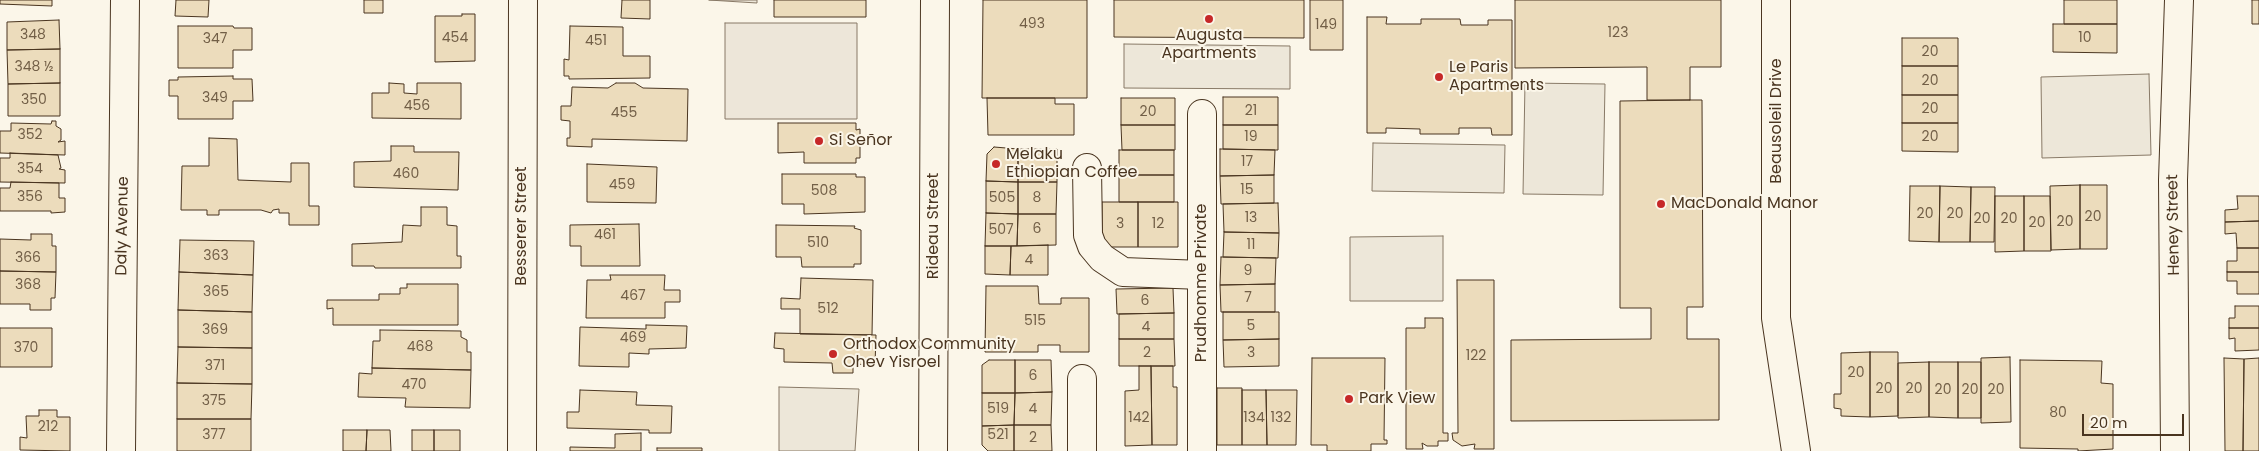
<!DOCTYPE html>
<meta charset="utf-8">
<style>
body{margin:0}
#map{position:relative;width:2259px;height:451px;overflow:hidden;background:#fbf6e9;font-family:Poppins,sans-serif}
canvas{display:block}
.scale{position:absolute;left:2082px;top:414px;width:102px;height:22px;box-sizing:border-box;border:2px solid #4a3520;border-top:0;padding-left:6px;font-size:15px;line-height:18px;white-space:nowrap;color:#4a3520;-webkit-text-stroke:4px #fbf6e9;paint-order:stroke}
</style>
<div id="map">
<canvas width="2259" height="451"></canvas>
<div class="scale">20 m</div>
</div>
<script>
const context = document.querySelector('canvas').getContext('2d');
context.lineJoin = 'round';
function fillPath(path, color) {
  context.fillStyle = color;
  context.fill(path, 'evenodd');
}
function toPath(rows) {
  const path = new Path2D();
  for (const r of rows) {
    path.moveTo(r[0], r[1]);
    for (let i = 2; i < r.length; i += 2) path.lineTo(r[i], r[i + 1]);
  }
  return path;
}
function stroke(path, color, width, dash) {
  context.strokeStyle = color;
  context.lineWidth = width;
  context.lineCap = dash ? 'butt' : 'round';
  context.setLineDash(dash || []);
  context.stroke(path);
}
function write(font, color, halo, rows, align = 'center') {
  context.font = font + ' Poppins,sans-serif';
  context.lineWidth = 4;
  context.setLineDash([]);
  context.textBaseline = 'middle';
  context.strokeStyle = halo;
  context.fillStyle = color;
  for (const [text, x, y, turn = 0] of rows) {
    context.save();
    context.translate(x, y);
    context.rotate((+turn || 0) * Math.PI / 180);
    context.textAlign = isNaN(turn) ? turn : align;
    if (halo) context.strokeText(text, 0, 0);
    context.fillText(text, 0, 0);
    context.restore();
  }
}
const green = toPath([
 [725,23,857,23,857,119,725,119,725,23]
]);
fillPath(green, '#ede6d9');
stroke(green, '#887966', 1);
const parking = toPath([
 [709,0,757,0,757,3,709,0],
 [1124,44,1290,46,1290,89,1124,88,1124,44],
 [2149,74,2151,155,2042,158,2041,77,2149,74],
 [1525,83,1605,84,1603,195,1523,194,1525,83],
 [1373,143,1505,145,1504,193,1372,191,1373,143],
 [1443,236,1443,301,1350,301,1350,237,1443,236],
 [779,387,859,389,855,451,779,451,779,387]
]);
fillPath(parking, '#ede7d9');
stroke(parking, '#887966', 1);
const building = toPath([
 [0,0,52,0,52,6,0,4,0,0],
 [176,0,209,0,208,17,175,16,176,0],
 [364,0,383,0,383,13,364,13,364,0],
 [622,0,650,0,650,19,621,18,622,0],
 [774,0,866,0,866,17,774,17,774,0],
 [983,0,1087,0,1087,98,982,98,983,0],
 [1114,0,1304,0,1304,38,1114,37,1114,0],
 [1310,0,1343,0,1343,50,1310,50,1310,0],
 [1515,0,1721,0,1721,67,1690,67,1690,100,1647,100,1647,67,1515,68,1515,0],
 [2064,0,2117,0,2117,24,2064,24,2064,0],
 [2252,0,2259,0,2259,24,2252,24,2252,0],
 [462,14,475,14,475,61,435,62,435,16,462,16,462,14],
 [1367,17,1387,17,1386,24,1421,24,1421,19,1460,19,1461,25,1488,25,1488,20,1512,20,1512,135,1492,135,1491,128,1459,128,1459,134,1420,134,1420,129,1386,128,1386,133,1367,133,1367,17],
 [59,20,60,49,7,50,7,22,59,20],
 [2053,24,2117,24,2117,53,2053,52,2053,24],
 [178,26,233,26,234,28,252,28,252,50,233,50,233,68,178,68,178,26],
 [570,26,623,27,623,56,650,56,650,78,569,79,569,76,564,76,564,59,569,60,570,26],
 [1902,38,1958,38,1958,66,1902,66,1902,38],
 [60,49,60,83,8,84,7,50,60,49],
 [1902,66,1958,66,1958,95,1902,95,1902,66],
 [233,76,233,79,252,79,253,101,233,101,233,119,178,119,178,96,169,96,169,80,178,80,178,77,233,76],
 [60,83,60,116,8,116,8,84,60,83],
 [389,83,404,84,404,93,417,94,417,83,461,83,461,119,372,118,372,93,389,93,389,83],
 [616,83,635,83,643,88,688,89,687,141,592,139,592,147,567,146,567,138,570,138,570,121,561,120,561,106,571,106,572,87,608,88,616,83],
 [1902,95,1958,95,1958,123,1902,123,1902,95],
 [1223,97,1278,97,1278,125,1223,125,1223,97],
 [987,98,1055,98,1055,104,1074,104,1074,135,988,135,987,98],
 [1121,98,1175,98,1175,125,1121,125,1121,98],
 [1690,100,1702,100,1703,307,1687,307,1687,339,1719,339,1719,420,1511,421,1511,340,1651,339,1651,308,1620,308,1620,101,1690,100],
 [52,121,56,121,56,126,61,129,61,140,58,142,65,141,65,155,0,153,0,131,11,131,11,123,51,124,52,121],
 [778,123,856,123,856,130,860,129,860,158,856,158,856,163,804,163,804,152,778,153,778,123],
 [1902,123,1958,123,1958,152,1902,151,1902,123],
 [1121,125,1175,125,1175,150,1122,150,1121,125],
 [1223,125,1278,125,1278,150,1223,149,1223,125],
 [209,138,237,139,238,180,291,182,291,163,309,163,309,206,319,206,319,225,289,225,289,213,279,213,279,209,273,210,271,213,261,210,219,210,219,215,207,215,207,210,181,210,182,166,209,166,209,138],
 [391,146,414,146,414,152,459,152,458,190,354,187,354,162,391,161,391,146],
 [994,147,1018,149,1018,182,986,181,987,154,994,147],
 [1018,149,1057,149,1057,182,1018,182,1018,149],
 [1220,149,1275,150,1274,175,1220,176,1220,149],
 [1119,150,1174,150,1174,175,1119,175,1119,150],
 [10,153,58,155,61,168,59,169,65,170,65,183,0,182,0,158,10,158,10,153],
 [587,164,657,167,656,203,587,202,587,164],
 [782,174,856,174,856,177,865,177,865,212,804,214,804,204,782,204,782,174],
 [1119,175,1174,175,1174,202,1119,202,1119,175],
 [1274,175,1274,203,1221,204,1220,176,1274,175],
 [986,181,1018,182,1018,214,986,213,986,181],
 [11,182,59,183,59,198,65,198,65,212,51,213,51,211,0,211,0,188,10,188,11,182],
 [1018,182,1057,182,1056,214,1018,214,1018,182],
 [2080,185,2107,185,2107,249,2080,249,2080,185],
 [2080,185,2080,249,2051,250,2050,186,2080,185],
 [1910,186,1940,186,1939,242,1909,241,1910,186],
 [1940,186,1971,187,1970,242,1939,242,1940,186],
 [1971,187,1995,187,1994,242,1970,242,1971,187],
 [1995,196,2024,196,2024,251,1995,252,1995,196],
 [2024,196,2050,196,2051,251,2024,251,2024,196],
 [2237,196,2259,196,2259,221,2225,222,2225,210,2238,209,2237,196],
 [1102,202,1138,202,1138,247,1102,247,1102,202],
 [1138,202,1178,202,1178,247,1138,247,1138,202],
 [1278,203,1279,233,1224,232,1223,204,1278,203],
 [421,207,447,207,447,225,457,226,457,256,461,256,461,268,375,268,374,266,352,266,352,244,402,242,403,225,421,226,421,207],
 [986,213,1018,214,1017,246,985,246,986,213],
 [1018,214,1056,214,1056,245,1017,246,1018,214],
 [2259,221,2259,248,2237,248,2236,233,2225,234,2225,222,2259,221],
 [639,224,640,266,581,266,581,246,570,246,570,225,639,224],
 [776,225,855,226,854,228,861,230,861,264,854,264,854,267,802,267,801,257,776,257,776,225],
 [1224,232,1279,233,1278,258,1223,257,1224,232],
 [31,234,52,234,52,246,56,246,56,272,0,271,0,239,31,240,31,234],
 [180,240,254,241,253,275,179,272,180,240],
 [1048,245,1048,275,1010,275,1011,246,1048,245],
 [985,246,1011,246,1010,275,985,274,985,246],
 [2237,248,2259,248,2259,272,2227,272,2227,261,2237,261,2237,248],
 [1221,257,1276,258,1275,284,1220,285,1221,257],
 [0,271,56,272,55,298,51,298,51,310,30,310,30,304,0,304,0,271],
 [179,272,253,275,252,312,178,310,179,272],
 [2227,272,2259,272,2259,294,2237,294,2237,281,2227,281,2227,272],
 [610,275,665,275,664,290,680,290,680,302,665,302,665,318,586,318,587,280,611,280,610,275],
 [801,278,873,280,872,335,800,334,800,309,781,309,781,298,800,299,801,278],
 [1457,280,1494,280,1494,449,1474,449,1475,444,1462,446,1453,440,1452,433,1458,433,1457,280],
 [407,284,458,284,458,325,333,325,333,308,327,309,327,300,379,300,379,294,400,294,400,288,407,288,407,284],
 [1275,284,1275,312,1221,312,1220,285,1275,284],
 [986,286,1038,286,1039,304,1061,304,1061,298,1089,298,1089,352,1060,352,1060,345,1038,345,1038,352,985,352,986,286],
 [1173,288,1174,313,1117,314,1116,289,1173,288],
 [2235,306,2259,306,2259,328,2229,328,2229,318,2235,318,2235,306],
 [178,310,252,312,252,348,178,347,178,310],
 [1223,312,1279,312,1279,339,1223,340,1223,312],
 [1174,313,1174,339,1119,339,1119,314,1174,313],
 [1425,318,1443,318,1443,433,1448,433,1448,441,1438,441,1438,446,1427,446,1422,443,1423,449,1406,449,1406,328,1425,328,1425,318],
 [646,325,687,326,686,348,649,349,649,354,629,353,629,367,579,366,580,327,646,329,646,325],
 [0,328,52,328,52,367,0,367,0,328],
 [2229,328,2259,328,2259,350,2235,351,2235,338,2229,339,2229,328],
 [380,330,461,331,461,337,467,340,467,352,471,352,471,370,372,368,373,341,380,341,380,330],
 [775,333,876,335,875,365,853,364,853,373,833,373,832,363,784,362,784,349,774,348,775,333],
 [1119,339,1174,339,1175,366,1119,366,1119,339],
 [1279,339,1279,366,1224,367,1223,340,1279,339],
 [178,347,252,348,252,384,177,383,178,347],
 [1870,352,1870,417,1841,416,1841,409,1834,408,1834,394,1841,394,1841,353,1870,352],
 [1870,352,1898,352,1898,416,1870,417,1870,352],
 [2010,357,2011,422,1981,423,1981,358,2010,357],
 [1312,358,1385,358,1384,440,1387,440,1387,444,1371,444,1371,451,1327,451,1327,445,1311,445,1312,358],
 [2224,358,2244,359,2243,451,2225,451,2224,358],
 [2259,358,2259,451,2243,451,2244,359,2259,358],
 [989,360,1015,360,1015,393,982,393,982,365,989,360],
 [1015,360,1051,360,1052,392,1015,393,1015,360],
 [2020,360,2102,361,2101,383,2113,384,2113,449,2078,451,2078,449,2020,448,2020,360],
 [1929,362,1958,362,1958,418,1929,417,1929,362],
 [1929,362,1929,417,1898,418,1898,363,1929,362],
 [1958,362,1981,362,1981,418,1958,418,1958,362],
 [1139,366,1151,366,1152,445,1125,446,1125,391,1139,390,1139,366],
 [1151,366,1173,366,1173,387,1177,387,1177,445,1152,445,1151,366],
 [372,368,471,370,470,408,405,407,406,398,358,397,359,373,372,374,372,368],
 [177,383,252,384,251,419,177,419,177,383],
 [1217,388,1242,388,1242,445,1217,445,1217,388],
 [580,390,637,392,636,405,672,406,671,433,649,433,649,430,567,428,567,412,579,412,580,390],
 [1242,390,1266,390,1267,445,1242,445,1242,390],
 [1266,390,1297,390,1296,445,1267,445,1266,390],
 [1052,392,1051,425,1014,425,1015,393,1052,392],
 [982,393,1015,393,1014,425,982,426,982,393],
 [39,410,57,410,57,417,70,417,70,451,20,450,20,437,27,438,26,416,39,416,39,410],
 [177,419,251,419,251,451,177,451,177,419],
 [1014,425,1014,451,988,451,982,445,982,426,1014,425],
 [1014,425,1051,425,1052,451,1014,451,1014,425],
 [343,430,367,430,366,451,343,451,343,430],
 [367,430,390,430,391,451,366,451,367,430],
 [412,430,434,430,434,451,412,451,412,430],
 [434,430,460,430,460,451,434,451,434,430],
 [641,433,641,451,570,451,570,447,615,448,615,434,641,433],
 [657,448,702,448,702,451,657,451,657,448]
]);
fillPath(building, '#ecdcbc');
stroke(building, '#4a3520', 1);
const minor = toPath([
 [1202,114,1202,451],
 [1087,168,1088,235,1092,246,1102,258,1123,272,1202,275],
 [1082,379,1082,451],
 [121,451,125,0],
 [522,451,523,0],
 [2175,451,2173,180,2179,0]
]);
const tertiary = toPath([
 [1776,0,1776,318,1796,451]
]);
const primary = toPath([
 [933,451,935,0]
]);
stroke(minor, '#4a3520', 30);
stroke(tertiary, '#4a3520', 30);
stroke(primary, '#4a3520', 30);
stroke(minor, '#fbf6e9', 28);
stroke(tertiary, '#fbf6e9', 28);
stroke(primary, '#fbf6e9', 28);
for (const [x, y, r, color] of [
 [1209,19,5,"#c62828"],
 [1439,77,5,"#c62828"],
 [819,141,5,"#c62828"],
 [996,164,5,"#c62828"],
 [1661,204,5,"#c62828"],
 [833,354,5,"#c62828"],
 [1349,399,5,"#c62828"]
]) {
  const dot = new Path2D();
  dot.arc(x, y, r, 0, 2 * Math.PI);
  context.fillStyle = color;
  context.fill(dot);
  stroke(dot, '#fbf6e9', 2);
}
write('14px', '#725f47', null, [
 ["493",1032,24],
 ["149",1326,25],
 ["123",1618,33],
 ["348",33,35],
 ["454",455,38],
 ["10",2085,38],
 ["347",215,39],
 ["451",596,41],
 ["20",1930,52],
 ["348 ½",34,67],
 ["20",1930,81],
 ["349",215,98],
 ["350",34,100],
 ["456",417,106],
 ["20",1930,109],
 ["21",1251,111],
 ["20",1148,112],
 ["455",624,113],
 ["352",30,135],
 ["19",1251,137],
 ["20",1930,137],
 ["17",1247,162],
 ["354",30,169],
 ["460",406,174],
 ["459",622,185],
 ["15",1247,190],
 ["508",824,191],
 ["356",30,197],
 ["505",1002,198],
 ["8",1037,198],
 ["20",1925,214],
 ["20",1955,214],
 ["20",2093,217],
 ["13",1251,218],
 ["20",1982,219],
 ["20",2009,219],
 ["20",2065,222],
 ["20",2037,223],
 ["3",1120,224],
 ["12",1158,224],
 ["6",1037,229],
 ["507",1001,230],
 ["461",605,235],
 ["510",818,243],
 ["11",1251,245],
 ["363",216,256],
 ["366",28,258],
 ["4",1029,260],
 ["9",1248,271],
 ["368",28,285],
 ["365",216,292],
 ["467",633,296],
 ["7",1248,298],
 ["6",1145,301],
 ["512",828,309],
 ["515",1035,321],
 ["5",1251,326],
 ["4",1146,327],
 ["369",215,330],
 ["469",633,338],
 ["468",420,347],
 ["370",26,348],
 ["2",1147,353],
 ["3",1251,353],
 ["122",1476,356],
 ["371",215,366],
 ["20",1856,373],
 ["6",1033,376],
 ["470",414,385],
 ["20",1884,389],
 ["20",1914,389],
 ["20",1943,390],
 ["20",1970,390],
 ["20",1996,390],
 ["375",214,401],
 ["519",998,409],
 ["4",1033,409],
 ["80",2058,413],
 ["142",1139,418],
 ["134",1254,418],
 ["132",1281,418],
 ["212",48,427],
 ["377",214,435],
 ["521",998,435],
 ["2",1033,438]
]);
write('16px', '#4a3520', '#fbf6e9', [
 ["Augusta",1209,36,"center"],
 ["Apartments",1209,54,"center"],
 ["Le Paris",1449,68],
 ["Apartments",1449,86],
 ["Si Señor",829,141],
 ["Melaku",1006,155],
 ["Ethiopian Coffee",1006,173],
 ["MacDonald Manor",1671,204],
 ["Orthodox Community",843,345],
 ["Ohev Yisroel",843,363],
 ["Park View",1359,399]
], 'left');
write('16px', '#4a3520', '#fbf6e9', [
 ["Beausoleil Drive",1777,121,-90],
 ["Heney Street",2174,225,-91],
 ["Daly Avenue",123,226,-89],
 ["Besserer Street",522,226,-90],
 ["Rideau Street",934,226,-90],
 ["Prudhomme Private",1202,283,-90]
]);
</script>
